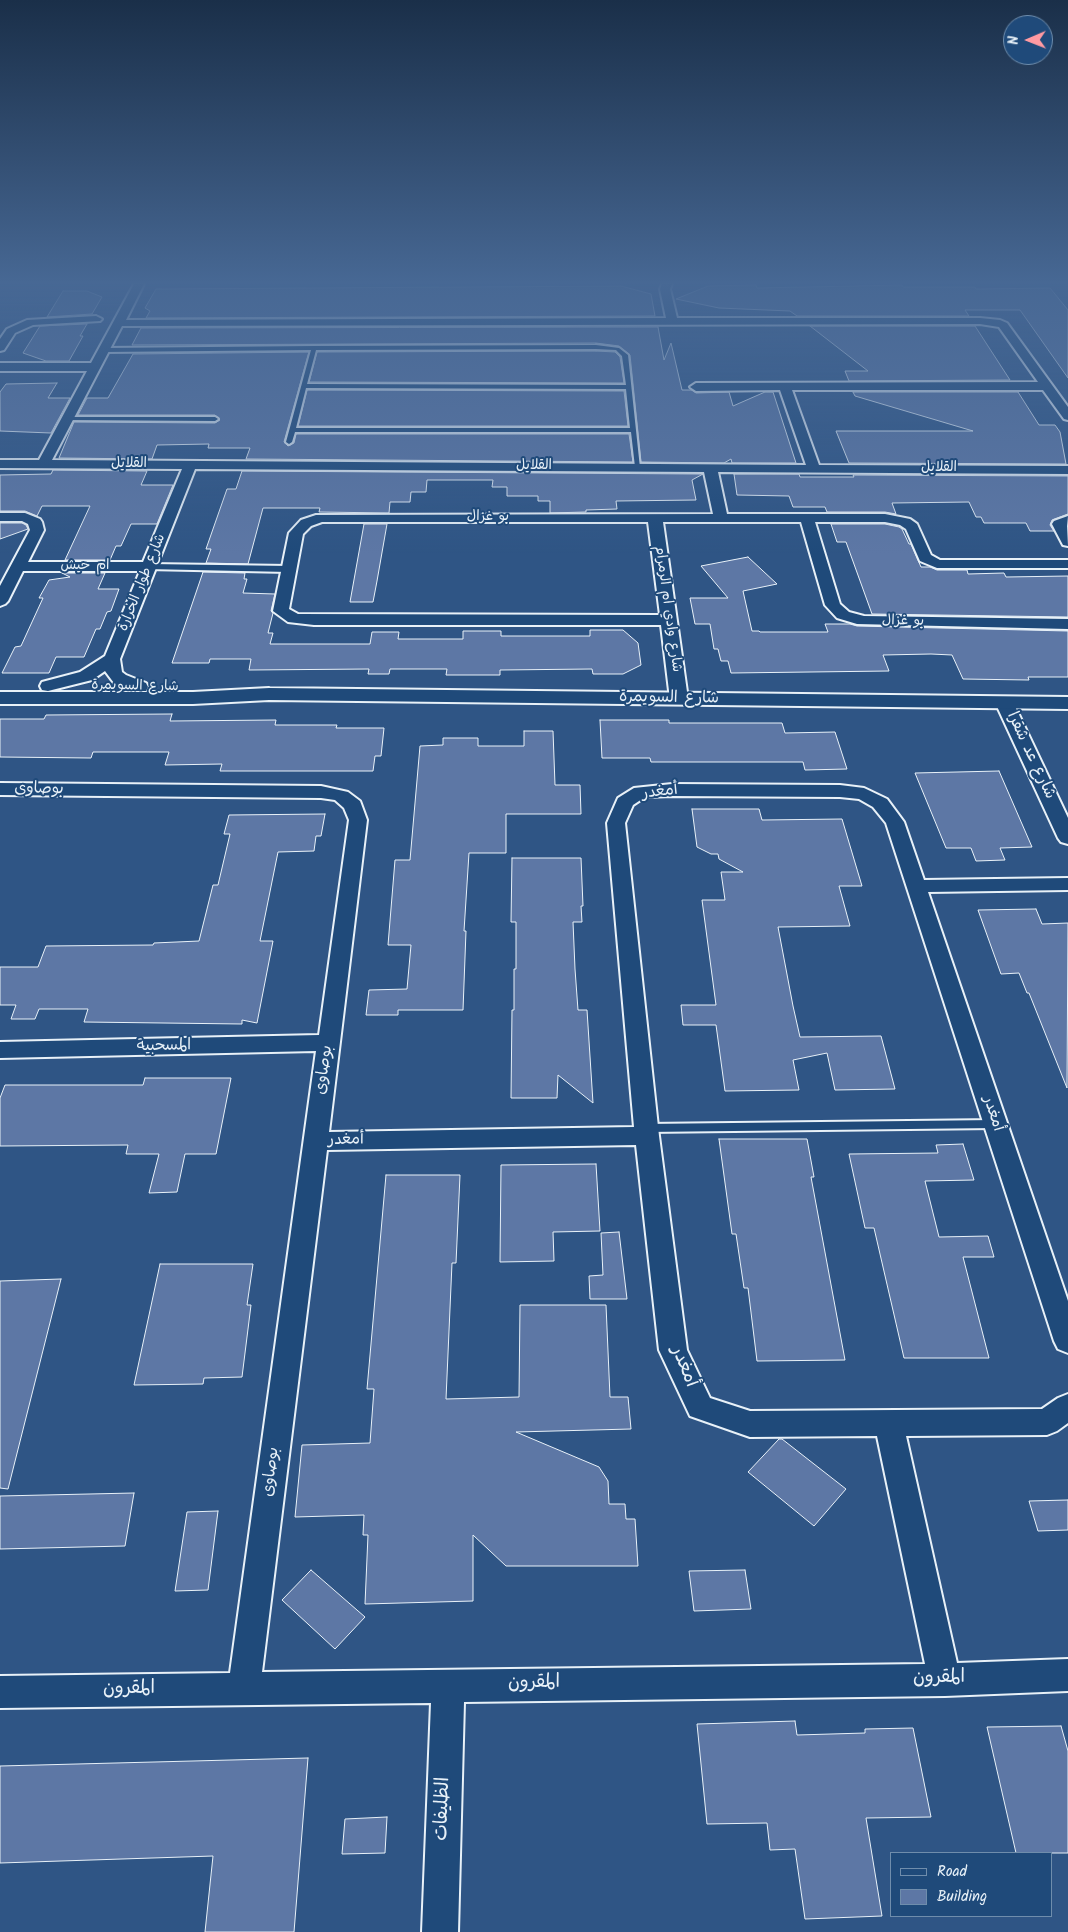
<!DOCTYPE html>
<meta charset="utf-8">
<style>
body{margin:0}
#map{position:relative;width:1068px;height:1932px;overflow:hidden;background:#2f5585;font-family:Kalam,sans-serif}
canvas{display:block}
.legend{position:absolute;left:890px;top:1852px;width:162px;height:65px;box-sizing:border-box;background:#1f4a7a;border:1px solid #6f8dac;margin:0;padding:6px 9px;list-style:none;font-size:15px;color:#e8f1f8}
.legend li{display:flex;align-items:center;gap:10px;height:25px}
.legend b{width:25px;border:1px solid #6f8dac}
.north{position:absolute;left:1003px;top:15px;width:50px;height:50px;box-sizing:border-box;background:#1f4a7a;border:1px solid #6f8dac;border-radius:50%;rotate:269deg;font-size:14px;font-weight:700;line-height:20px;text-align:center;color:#e8f1f8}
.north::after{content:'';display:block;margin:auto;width:18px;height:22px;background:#ff9aa2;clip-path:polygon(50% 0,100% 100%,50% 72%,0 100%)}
</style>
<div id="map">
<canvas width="1068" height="1932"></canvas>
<ul class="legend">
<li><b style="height:6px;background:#1f4a7a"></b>Road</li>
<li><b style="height:14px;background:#5d77a5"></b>Building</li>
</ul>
<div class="north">N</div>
</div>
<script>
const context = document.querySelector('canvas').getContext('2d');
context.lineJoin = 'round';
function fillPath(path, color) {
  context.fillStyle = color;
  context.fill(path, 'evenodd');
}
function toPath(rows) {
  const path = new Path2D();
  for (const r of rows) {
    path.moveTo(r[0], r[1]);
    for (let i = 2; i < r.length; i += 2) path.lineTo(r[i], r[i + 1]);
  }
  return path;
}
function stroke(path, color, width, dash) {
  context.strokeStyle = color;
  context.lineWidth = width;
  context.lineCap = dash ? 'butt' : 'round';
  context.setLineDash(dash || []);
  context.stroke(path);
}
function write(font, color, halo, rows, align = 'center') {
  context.font = font + ' Kalam,"Playpen Sans Arabic",sans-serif';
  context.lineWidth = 4;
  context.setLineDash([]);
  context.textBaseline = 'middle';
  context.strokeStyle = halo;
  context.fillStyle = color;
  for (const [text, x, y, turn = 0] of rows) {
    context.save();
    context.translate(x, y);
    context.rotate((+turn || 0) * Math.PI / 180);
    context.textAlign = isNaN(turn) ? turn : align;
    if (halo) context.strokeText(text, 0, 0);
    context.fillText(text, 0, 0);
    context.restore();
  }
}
const building = toPath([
 [756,285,757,288,902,285,903,287,975,287,976,289,1050,288,1068,310,1068,378,1020,310,965,310,969,316,797,316,790,311,719,308,676,299,708,286,756,285],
 [621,286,651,294,655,316,146,318,150,311,145,308,156,289,621,286],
 [63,291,87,291,102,297,92,314,47,317,63,291],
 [87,324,80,336,83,336,69,361,46,361,23,353,40,326,87,324],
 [810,326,975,326,1010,380,849,381,845,371,868,371,810,326],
 [658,327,664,360,671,343,682,390,692,390,696,393,729,392,733,406,765,392,773,392,796,463,732,463,731,459,724,463,641,462,630,355,619,346,596,343,132,345,141,328,658,327],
 [596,351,615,352,620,357,624,383,309,382,317,352,596,351],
 [309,352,284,442,288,446,294,443,296,434,629,434,633,462,246,459,250,448,208,448,209,444,157,445,152,459,59,458,74,422,215,423,220,420,215,415,78,415,87,398,108,398,133,354,309,352],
 [57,383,48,398,70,398,51,433,0,431,0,392,6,384,57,383],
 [307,390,624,391,628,426,298,426,307,390],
 [853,392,1018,392,1039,425,1055,425,1060,432,1066,464,849,463,836,431,973,431,855,396,853,392],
 [53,470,147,471,141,485,173,485,157,524,131,524,121,546,116,546,110,560,65,560,90,506,42,506,37,516,25,511,0,511,0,475,51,474,53,470],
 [242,471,702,474,703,474,692,480,696,500,616,501,617,509,586,510,586,512,550,513,550,501,538,501,538,496,507,496,507,487,492,487,493,480,427,480,426,492,411,492,410,502,390,502,389,513,319,512,320,508,263,508,248,564,206,563,211,549,206,549,227,489,236,489,242,471],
 [734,474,799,474,800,477,854,477,853,475,1068,476,1068,514,1052,520,1050,525,1054,531,1030,531,1026,523,984,523,981,517,976,517,969,502,892,503,896,514,885,512,827,512,825,507,793,507,789,496,737,495,734,474],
 [0,523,22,523,26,525,28,529,0,539,0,523],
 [364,524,387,524,377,581,373,602,350,602,364,524],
 [831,524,885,524,899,527,902,529,909,544,911,544,921,567,930,567,937,570,967,570,968,574,1004,573,1006,577,1068,576,1068,617,872,614,846,542,837,542,831,524],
 [748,557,777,584,743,591,752,631,759,631,760,632,828,632,825,624,850,624,857,626,1068,631,1068,677,1028,677,1029,680,963,679,952,655,931,654,883,655,889,671,731,673,728,661,721,661,718,649,714,649,710,624,695,624,690,598,728,598,701,566,748,557],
 [203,572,245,573,244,579,247,579,243,593,275,594,271,611,273,613,268,633,273,633,270,644,370,644,372,632,399,632,398,639,463,639,463,631,501,631,501,636,590,636,590,630,623,630,638,643,641,665,623,674,593,674,592,669,500,670,500,675,446,675,447,669,390,669,389,674,368,674,369,669,249,670,251,659,210,659,209,663,172,663,203,572],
 [62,573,105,573,98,589,119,589,111,611,107,612,100,629,96,629,84,657,56,657,49,673,2,673,15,647,21,646,43,598,39,598,49,580,70,577,62,573],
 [172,714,170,721,276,720,275,725,337,725,336,728,384,728,381,756,375,756,373,771,220,771,222,764,165,765,169,752,93,752,91,758,0,757,0,719,44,719,46,715,172,714],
 [600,720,669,720,669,723,782,723,785,733,835,732,847,769,805,770,803,762,651,762,650,758,602,758,600,720],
 [524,731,553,731,555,785,580,785,581,814,506,814,506,853,469,853,464,931,466,931,463,1010,398,1010,398,1015,366,1015,369,990,407,989,411,945,388,945,395,860,410,860,420,746,443,745,443,738,478,738,478,746,524,746,524,731],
 [999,771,1032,847,1000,848,1005,860,976,861,971,848,946,848,915,773,999,771],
 [692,809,759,809,762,820,842,819,862,886,839,886,850,926,778,927,793,1006,800,1037,881,1036,895,1089,835,1090,827,1053,793,1060,799,1090,725,1091,716,1025,683,1025,681,1005,716,1005,702,900,725,900,721,872,743,872,719,859,718,854,711,854,697,847,692,809],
 [325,814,321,836,316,836,314,851,278,852,260,941,273,941,257,1023,242,1020,242,1024,84,1022,88,1009,39,1009,35,1019,11,1019,16,1005,0,1005,0,967,38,967,46,946,153,945,154,943,199,941,213,885,218,885,230,834,224,834,229,815,325,814],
 [512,858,581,858,583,906,581,906,582,922,573,922,575,969,578,1010,587,1010,593,1103,558,1075,557,1098,511,1098,512,1010,514,1010,514,969,516,969,516,922,511,922,512,858],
 [1036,909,1042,924,1068,923,1067,1088,1029,993,1027,993,1019,973,1001,974,978,910,1036,909],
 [145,1078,231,1078,216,1154,185,1154,177,1192,149,1193,159,1154,126,1154,128,1145,0,1146,0,1098,5,1085,143,1085,145,1078],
 [719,1139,807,1139,814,1177,811,1177,845,1360,757,1361,748,1288,744,1288,736,1234,732,1234,719,1139],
 [963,1144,974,1180,925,1181,939,1237,988,1236,994,1257,963,1257,989,1358,904,1358,874,1228,865,1228,849,1154,938,1153,936,1145,963,1144],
 [596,1164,600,1231,553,1232,554,1261,500,1262,501,1165,596,1164],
 [386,1175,460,1175,456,1263,452,1263,446,1399,519,1397,520,1305,606,1305,610,1397,628,1397,631,1429,516,1432,599,1467,608,1481,609,1504,625,1504,626,1519,635,1519,638,1566,506,1566,473,1535,473,1601,365,1604,368,1535,363,1535,364,1515,295,1517,302,1445,370,1443,374,1389,367,1389,386,1175],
 [619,1232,627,1299,590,1299,589,1276,603,1275,601,1233,619,1232],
 [160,1264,253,1264,247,1305,251,1305,242,1377,204,1378,203,1384,134,1385,160,1264],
 [61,1279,8,1489,0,1488,0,1281,61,1279],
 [779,1439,782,1439,846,1489,814,1526,748,1472,779,1439],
 [134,1493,125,1546,0,1549,0,1496,134,1493],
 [1068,1500,1068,1530,1038,1531,1029,1501,1068,1500],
 [218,1511,208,1590,175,1591,187,1512,218,1511],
 [311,1570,365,1617,335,1649,282,1600,311,1570],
 [745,1570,751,1609,694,1611,689,1571,745,1570],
 [795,1721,797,1735,865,1733,865,1729,913,1728,931,1817,866,1818,882,1916,805,1919,795,1849,770,1850,767,1823,707,1824,697,1724,795,1721],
 [1061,1726,1068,1751,1068,1853,1016,1853,987,1727,1061,1726],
 [308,1758,294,1932,205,1932,213,1856,0,1863,0,1766,308,1758],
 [387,1817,385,1853,342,1854,345,1819,387,1817]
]);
fillPath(building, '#5d77a5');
stroke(building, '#e8f1f8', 1);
const service = toPath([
 [596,345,619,348,628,355,640,468,635,467,631,432,295,432,292,442,289,444,286,442,311,350,104,352,101,350,104,348,314,346,596,345],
 [596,349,616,350,622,356,626,385,307,384,316,350,596,349],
 [306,388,626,389,630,428,296,428,306,388],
 [67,417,215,417,218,419,215,421,65,420,64,419,67,417],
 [996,1120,1000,1121,1002,1124,1000,1127,996,1128,646,1132,642,1131,640,1128,642,1125,646,1124,996,1120]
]);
const pedestrian = toPath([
 [150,564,289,566,295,569,289,572,146,569,144,567,150,564]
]);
const minor = toPath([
 [134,284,144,284,126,320,666,318,660,289,662,284,672,284,670,289,677,318,980,318,1000,320,1007,323,1068,407,1068,420,1064,419,1043,390,792,390,819,465,1068,466,1068,474,718,472,727,514,885,514,910,519,917,524,931,555,940,560,1068,560,1068,568,937,568,920,561,906,529,900,525,885,522,815,522,840,604,849,612,864,616,1068,619,1068,629,857,624,837,618,825,605,801,522,663,522,688,699,685,703,679,704,673,703,670,699,661,625,314,625,288,622,273,611,289,533,301,520,316,515,713,514,704,472,195,469,120,659,122,672,126,675,146,683,148,687,146,691,134,691,114,683,105,671,92,680,48,691,42,690,40,686,42,682,80,672,105,656,140,571,23,571,8,601,5,604,0,606,0,586,30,530,28,524,22,521,0,521,0,513,25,513,40,519,42,522,44,530,28,562,143,562,182,469,0,468,0,460,39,460,87,371,0,371,0,363,91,363,134,284],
 [980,324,999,327,1038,382,696,383,690,387,696,391,780,390,806,465,52,460,122,326,980,324],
 [322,522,648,522,660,615,298,614,289,609,303,534,311,526,322,522],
 [96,316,102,319,100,321,33,325,15,333,4,350,0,351,0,339,7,329,27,320,96,316],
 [1068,516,1067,526,1068,546,1063,545,1052,524,1054,521,1068,516],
 [1004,697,1010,698,1013,702,1068,818,1068,844,1061,842,1058,838,995,702,998,698,1004,697],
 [0,783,321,786,348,792,360,801,367,820,329,1132,634,1127,607,823,618,798,634,788,672,784,840,785,864,788,887,799,904,822,924,880,1068,878,1068,890,928,892,1068,1301,1068,1353,1058,1349,1054,1341,886,823,873,807,859,799,840,797,672,796,645,797,633,805,625,823,659,1136,687,1350,710,1398,750,1411,1042,1409,1058,1398,1068,1394,1068,1423,1057,1431,1047,1435,906,1436,957,1663,1068,1659,1068,1691,945,1696,464,1702,458,1932,422,1932,431,1703,0,1708,0,1676,230,1673,316,1051,0,1058,0,1042,319,1035,349,820,344,808,335,800,321,798,0,795,0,783],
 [636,1145,659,1350,690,1416,750,1437,877,1436,925,1664,262,1672,327,1150,636,1145]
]);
const tertiary = toPath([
 [269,688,1068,697,1068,709,269,700,193,704,0,704,0,692,193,692,269,688]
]);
stroke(service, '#e8f1f8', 4);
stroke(pedestrian, '#e8f1f8', 4);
stroke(minor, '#e8f1f8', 4);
stroke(tertiary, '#e8f1f8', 4);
fillPath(service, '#1f4a7a');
fillPath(pedestrian, '#1f4a7a');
fillPath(minor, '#1f4a7a');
fillPath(tertiary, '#1f4a7a');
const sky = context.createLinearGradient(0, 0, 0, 554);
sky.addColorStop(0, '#1a2f49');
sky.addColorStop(0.51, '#476894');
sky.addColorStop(1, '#47689400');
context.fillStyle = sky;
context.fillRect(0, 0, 1068, 554);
write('14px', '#e8f1f8', '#1f4a7a', [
 ["القلايل",129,465],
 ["القلايل",534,467],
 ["القلايل",939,469],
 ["بو غزال",488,518],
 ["ام حيش",85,567],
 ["شارع طوار الخرارة",143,583,-68],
 ["شارع وادي ام الرمرام",667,609,82],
 ["بو غزال",903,622,1],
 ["شارع السويمرة",135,687,1]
]);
write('16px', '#e8f1f8', '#1f4a7a', [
 ["شارع السويمرة",669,699,1],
 ["شارع عد شقرا",1030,756,65],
 ["بوصاوى",39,790,1],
 ["أمغدر",660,793,-7],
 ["المسحبية",164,1047,-1],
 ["بوصاوى",325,1070,-82],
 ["أمغدر",992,1114,72],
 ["أمغدر",346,1141,-1],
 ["بوصاوى",272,1472,-83]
]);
write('19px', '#e8f1f8', '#1f4a7a', [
 ["أمغدر",683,1367,68],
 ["المقرون",939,1679,-1],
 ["المقرون",534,1684,-1],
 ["المقرون",129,1690,-1],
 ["الظليفات",444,1809,-88]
]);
</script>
